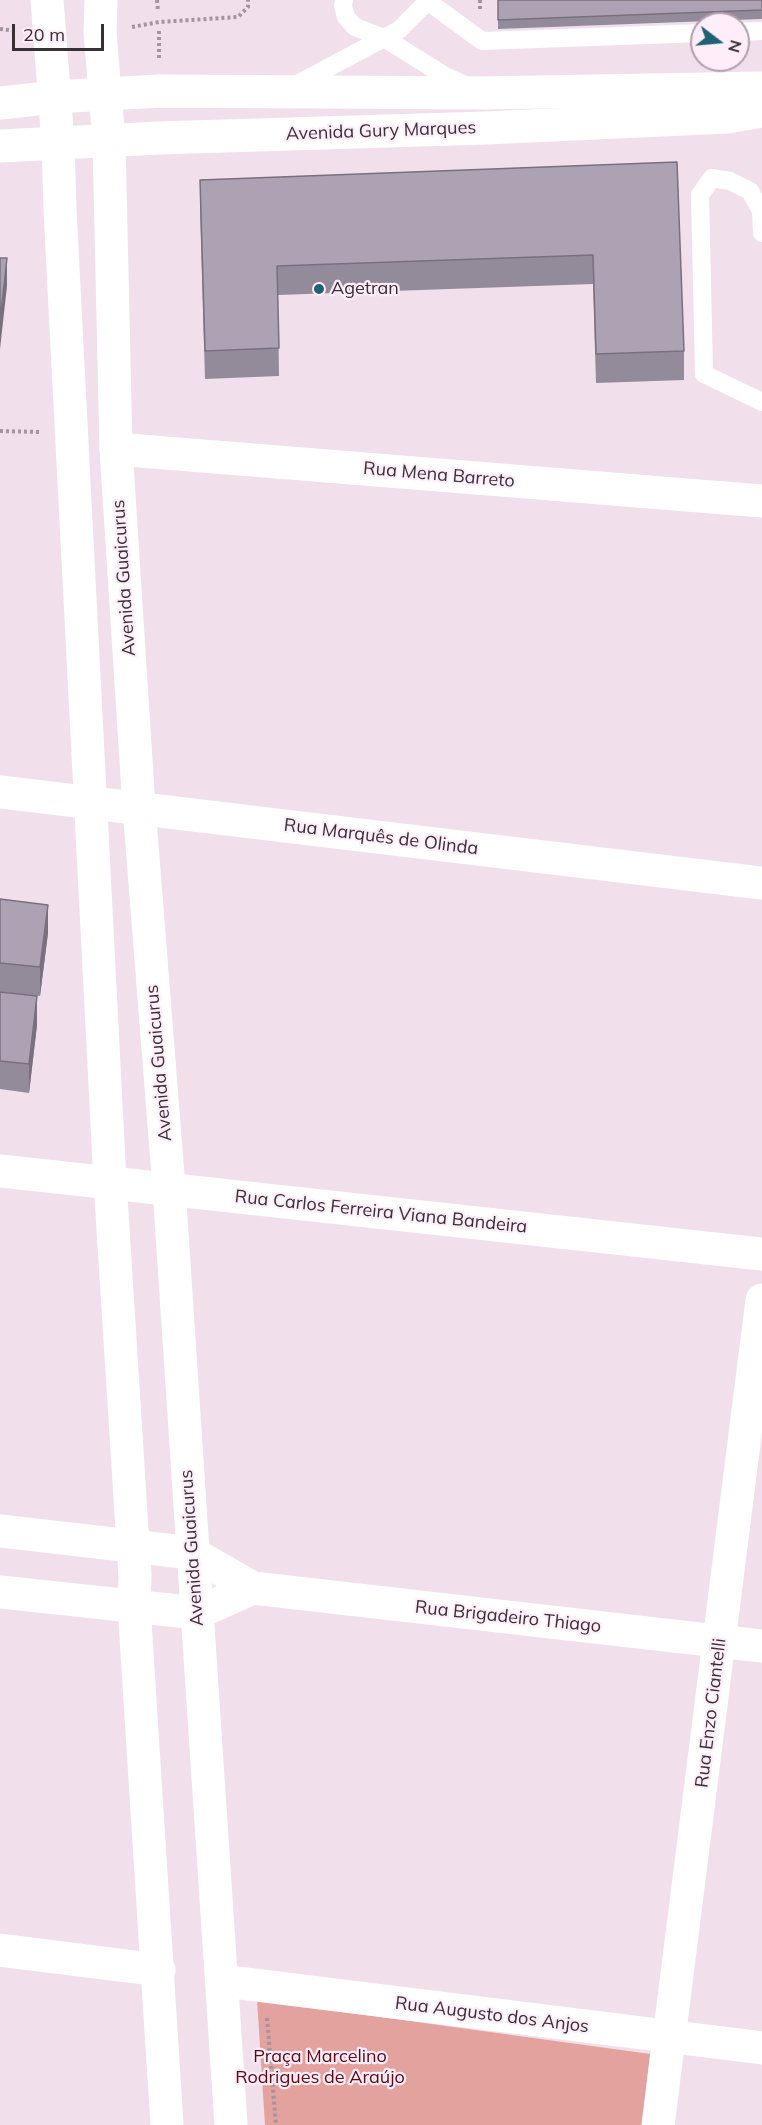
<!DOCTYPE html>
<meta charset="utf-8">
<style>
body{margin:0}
#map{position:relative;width:762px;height:2125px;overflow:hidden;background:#f1e0ec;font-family:Mulish,sans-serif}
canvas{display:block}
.north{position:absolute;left:690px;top:12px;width:60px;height:60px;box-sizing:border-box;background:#ffedf9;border:2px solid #afa1ab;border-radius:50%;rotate:106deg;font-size:16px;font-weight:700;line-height:24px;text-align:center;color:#373035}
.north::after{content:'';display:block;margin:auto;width:21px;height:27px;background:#1e6274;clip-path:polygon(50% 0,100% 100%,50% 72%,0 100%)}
.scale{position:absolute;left:12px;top:24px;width:92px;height:27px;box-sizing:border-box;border:3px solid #373035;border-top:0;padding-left:8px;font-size:18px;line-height:21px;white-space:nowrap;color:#373035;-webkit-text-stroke:4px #ffedf9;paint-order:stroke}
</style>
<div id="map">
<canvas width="762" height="2125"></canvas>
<div class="north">N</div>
<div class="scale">20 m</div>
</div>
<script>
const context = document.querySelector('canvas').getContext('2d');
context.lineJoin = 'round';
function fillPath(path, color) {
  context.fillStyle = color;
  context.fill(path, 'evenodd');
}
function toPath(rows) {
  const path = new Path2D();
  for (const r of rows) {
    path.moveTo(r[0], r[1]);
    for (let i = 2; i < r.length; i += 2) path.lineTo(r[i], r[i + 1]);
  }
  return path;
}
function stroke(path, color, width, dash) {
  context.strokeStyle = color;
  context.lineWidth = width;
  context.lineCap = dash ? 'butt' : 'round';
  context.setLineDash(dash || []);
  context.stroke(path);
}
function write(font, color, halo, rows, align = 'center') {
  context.font = font + ' Mulish,sans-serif';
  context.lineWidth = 4.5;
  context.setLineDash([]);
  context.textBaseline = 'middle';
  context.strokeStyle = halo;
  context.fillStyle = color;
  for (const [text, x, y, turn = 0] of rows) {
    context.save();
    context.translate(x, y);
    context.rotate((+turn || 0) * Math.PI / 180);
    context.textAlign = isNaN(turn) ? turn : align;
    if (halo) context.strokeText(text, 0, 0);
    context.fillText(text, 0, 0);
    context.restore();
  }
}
fillPath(toPath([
 [257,2000,650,2054,642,2125,265,2125]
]), '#e3a29e');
stroke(toPath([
 [157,0,158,11],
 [480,0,480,9],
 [132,27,159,22,238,17,248,7,248,0],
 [0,29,17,31],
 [159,31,159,58],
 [0,431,39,432],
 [267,2018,276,2125]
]), '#a2959e', 4, [3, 3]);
stroke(toPath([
 [344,0,343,6,346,17,355,27,384,38,399,30,429,0],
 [426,0,482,41,702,33],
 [738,32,762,31],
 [292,87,384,38,445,76,467,86],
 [762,233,761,211,750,191,730,181,712,178,700,195,704,374,762,402]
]), '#fff', 18);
stroke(toPath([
 [116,449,762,501],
 [0,792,762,883],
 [0,1171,762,1254],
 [192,1553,253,1588,762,1646],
 [197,1613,253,1588],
 [0,1950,159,1970],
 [223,1981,762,2048],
 [658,2125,762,1300]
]), '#fff', 33);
stroke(toPath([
 [0,1531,192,1553],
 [0,1592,197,1613]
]), '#fff', 33);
stroke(toPath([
 [47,0,58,143,60,210,110,1182,135,1576,134,1606,167,2125],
 [101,0,100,33,109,141,116,449,139,807,169,1188,231,2125],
 [0,146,159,138,485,128,727,117,762,111]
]), '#fff', 33);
stroke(toPath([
 [0,103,55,97,160,91,484,93,762,88]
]), '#fff', 33);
fillPath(toPath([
 [498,0,762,0,762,19,498,29],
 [677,162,684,351,684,380,596,383,593,284,278,295,279,376,205,379,200,208,200,180],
 [0,899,48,933,40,996,0,992],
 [0,992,37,1025,29,1093,0,1089]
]), '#948b9a');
fillPath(toPath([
 [7,258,7,286,0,349,0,321],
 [48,905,48,933,40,996,40,967],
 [37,996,37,1025,29,1093,29,1064]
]), '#78717d');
const building = toPath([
 [498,0,762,0,762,10,498,20,498,0],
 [677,162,684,351,596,354,593,255,277,266,279,348,205,351,200,180,677,162],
 [0,258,7,258,0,321,0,258],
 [0,899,48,905,40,967,0,963,0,899],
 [0,992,37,996,29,1064,0,1061,0,992]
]);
fillPath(building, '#aca2b3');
stroke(building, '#78717d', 1.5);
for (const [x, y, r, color] of [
 [319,289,6,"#1e6274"]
]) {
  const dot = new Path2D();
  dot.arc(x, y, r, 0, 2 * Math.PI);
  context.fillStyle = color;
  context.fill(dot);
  stroke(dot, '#ffedf9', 2);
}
write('18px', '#373035', '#ffedf9', [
 ["Avenida Gury Marques",381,131,-2],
 ["Rua Mena Barreto",439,475,5],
 ["Avenida Guaicurus",124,578,-94],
 ["Rua Marquês de Olinda",381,837,7],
 ["Avenida Guaicurus",159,1063,-95],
 ["Rua Carlos Ferreira Viana Bandeira",381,1212,6],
 ["Avenida Guaicurus",192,1548,-94],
 ["Rua Brigadeiro Thiago",508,1617,6],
 ["Rua Enzo Ciantelli",711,1713,-83],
 ["Rua Augusto dos Anjos",492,2015,7]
]);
write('18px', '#373035', '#ffedf9', [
 ["Agetran",331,289]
], 'left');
write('18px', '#5f0812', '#ffedf9', [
 ["Praça Marcelino",320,2057],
 ["Rodrigues de Araújo",320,2078]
]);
</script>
